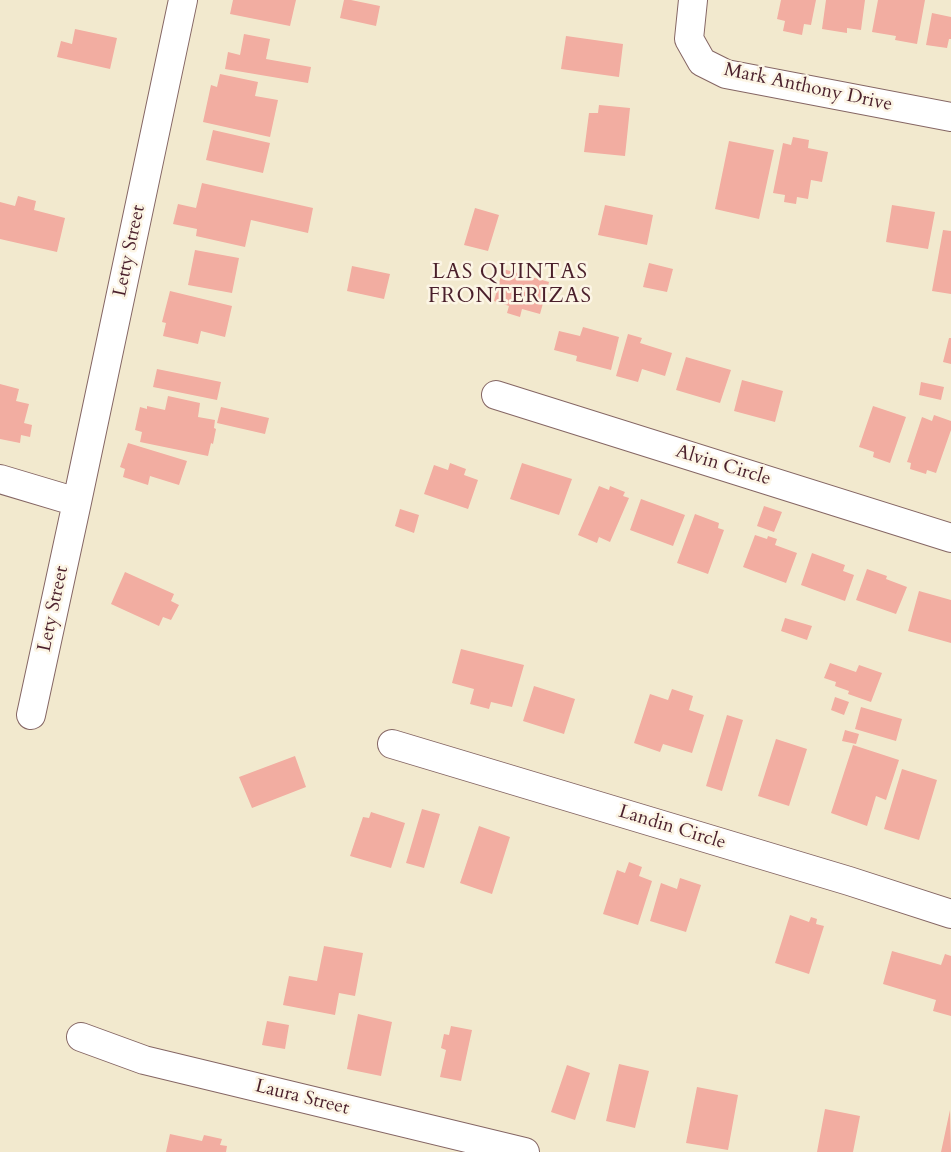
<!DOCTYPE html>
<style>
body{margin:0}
canvas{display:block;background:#f2e9ce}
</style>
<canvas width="951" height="1152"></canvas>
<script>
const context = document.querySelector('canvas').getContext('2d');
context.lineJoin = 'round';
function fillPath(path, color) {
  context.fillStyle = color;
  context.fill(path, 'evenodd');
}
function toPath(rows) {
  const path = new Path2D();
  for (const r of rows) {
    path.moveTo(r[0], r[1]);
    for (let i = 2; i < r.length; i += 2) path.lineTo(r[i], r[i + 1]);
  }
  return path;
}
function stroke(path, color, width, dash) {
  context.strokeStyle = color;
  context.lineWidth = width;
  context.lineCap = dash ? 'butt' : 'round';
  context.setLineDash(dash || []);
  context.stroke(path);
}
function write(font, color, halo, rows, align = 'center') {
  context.font = font + ' Cardo,serif';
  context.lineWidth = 5;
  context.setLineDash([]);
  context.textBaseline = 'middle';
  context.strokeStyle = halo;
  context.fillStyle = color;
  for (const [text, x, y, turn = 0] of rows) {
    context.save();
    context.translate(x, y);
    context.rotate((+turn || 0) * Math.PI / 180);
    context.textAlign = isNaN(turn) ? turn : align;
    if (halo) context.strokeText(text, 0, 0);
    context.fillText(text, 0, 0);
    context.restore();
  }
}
fillPath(toPath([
 [233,0,296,0,290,26,230,14],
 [344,0,351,0,380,6,376,26,340,18],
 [781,0,816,0,811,25,804,24,802,35,783,31,785,21,777,19],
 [826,0,865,0,861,30,847,28,847,33,822,29],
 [878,0,925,0,917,44,895,40,896,36,872,32],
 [932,13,951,17,951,39,949,39,947,48,926,45],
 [75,29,117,38,110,69,57,57,61,41,72,44],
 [244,34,270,39,266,59,311,67,308,83,225,69,228,52,240,55],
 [566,36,623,44,619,77,561,69],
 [220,74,258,82,255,96,278,100,270,137,203,122,211,85,217,87],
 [599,105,630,108,625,156,584,152,589,113,598,113],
 [213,130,270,143,263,173,206,160],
 [793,137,809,140,808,148,828,152,822,182,811,180,808,199,797,197,796,204,784,202,785,195,773,193,783,143,791,145],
 [729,141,774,150,759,219,715,209],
 [202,183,313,208,308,233,251,220,245,247,196,236,197,229,173,224,178,204,196,208],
 [18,196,36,201,34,210,65,218,57,252,0,239,0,202,15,206],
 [605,205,653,215,647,245,598,235],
 [892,205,935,212,928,249,886,242],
 [475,208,499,215,488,251,464,245],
 [943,230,951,231,951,294,932,291],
 [195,250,239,258,232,293,188,285],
 [649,263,673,269,667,292,643,287],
 [352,266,390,274,384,299,347,291],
 [503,269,549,282,540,314,522,309,520,317,507,313,509,306,494,301],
 [170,291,232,306,225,337,201,331,198,344,163,336,166,323,162,322],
 [583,327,619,337,611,370,576,361,577,356,554,350,559,331,580,336],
 [628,334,642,338,640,343,672,353,665,376,642,369,638,382,616,376],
 [949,338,951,338,951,364,943,362],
 [686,357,731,370,720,403,676,390],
 [157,369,221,382,217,400,153,387],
 [742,380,783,391,775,422,734,411],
 [921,382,944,387,941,400,919,395],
 [0,384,19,389,16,401,29,404,24,423,32,425,30,437,21,435,20,443,0,439],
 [168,396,200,403,198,417,215,420,214,428,216,429,213,444,211,443,208,456,140,442,142,432,135,430,140,407,147,409,147,406,165,410],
 [873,406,906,417,890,463,873,457,874,452,859,447],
 [221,407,269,418,265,434,217,423],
 [934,415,951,421,951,430,936,473,927,470,926,474,910,469,911,463,907,462,922,417,932,421],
 [128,443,187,461,179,485,150,476,148,485,123,477,125,469,120,467],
 [450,463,466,469,464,475,478,480,468,509,424,494,434,465,448,470],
 [522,463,572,479,559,515,510,499],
 [599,486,609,490,610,486,625,492,623,496,629,498,610,542,599,537,597,543,578,535],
 [641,499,685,515,673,546,630,530],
 [764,506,782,512,774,532,757,526],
 [400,509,419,515,414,533,395,526],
 [695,514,719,523,718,528,724,530,708,574,677,563],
 [755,535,767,539,768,536,777,539,775,545,797,553,786,583,743,567],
 [812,553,845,565,843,571,854,575,845,601,801,585],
 [867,569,887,576,886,579,907,587,896,614,856,600],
 [125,572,174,594,171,601,179,605,171,620,163,617,159,626,111,604],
 [919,591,951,600,951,643,908,631],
 [785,618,812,626,807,640,781,631],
 [461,649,524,665,512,707,491,702,489,709,470,704,474,689,452,683],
 [830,663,856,672,859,665,882,673,871,702,848,694,849,691,835,686,836,682,824,678],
 [534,686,575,699,564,734,523,721],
 [672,689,693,696,689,710,704,715,692,753,663,744,660,752,634,743,650,694,668,700],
 [835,697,849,702,844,715,831,710],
 [861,707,902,719,896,741,855,729],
 [727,715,743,720,722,791,706,786],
 [845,730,859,734,856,744,842,741],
 [776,739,807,749,789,806,758,796],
 [853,745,899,760,886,800,876,796,867,826,831,813],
 [295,756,306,787,252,808,239,777],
 [902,769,937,780,919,840,884,829],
 [422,809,440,814,424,868,406,863],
 [371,812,405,823,391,868,350,856,363,817,369,818],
 [479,826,510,837,492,894,460,883],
 [629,862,642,867,639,876,652,881,638,925,603,914,617,870,625,873],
 [680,878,701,885,686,932,650,921,661,883,677,889],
 [790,915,809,922,811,917,817,919,816,924,824,926,809,974,775,963],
 [324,946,363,953,355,996,339,993,335,1015,283,1005,289,976,317,981],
 [892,951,941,965,945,954,951,956,951,1016,933,1011,936,1000,883,984],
 [358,1014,392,1022,381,1076,347,1069],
 [267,1021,289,1025,285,1049,262,1045],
 [451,1026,472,1030,461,1081,440,1077,446,1050,441,1048,444,1034,449,1035],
 [619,1064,649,1071,635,1128,606,1121],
 [567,1065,590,1073,575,1120,551,1112],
 [697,1087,738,1095,728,1150,686,1143],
 [825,1109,860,1116,853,1152,817,1152],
 [950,1110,951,1152,941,1152],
 [170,1134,202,1141,204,1135,222,1139,220,1145,227,1146,226,1152,166,1152]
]), '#f2ada1');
const street = toPath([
 [693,0,689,39,702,62,726,74,951,117],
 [496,395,951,538],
 [0,479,77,502],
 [31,715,77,502,183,0],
 [392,744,849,881,951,914],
 [81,1037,144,1060,525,1152]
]);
stroke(street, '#856664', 30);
stroke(street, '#fff', 28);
write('19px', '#4a1f2b', '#fcf5e5', [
 ["Mark Anthony Drive",808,88,12],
 ["Letty Street",130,251,-78],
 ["Alvin Circle",723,466,17],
 ["Lety Street",54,609,-78],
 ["Landin Circle",672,828,17],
 ["Laura Street",302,1098,14]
]);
context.letterSpacing = '1px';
write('21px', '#4a1f2b', '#fcf5e5', [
 ["LAS QUINTAS",510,273],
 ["FRONTERIZAS",510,297]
]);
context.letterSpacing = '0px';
</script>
